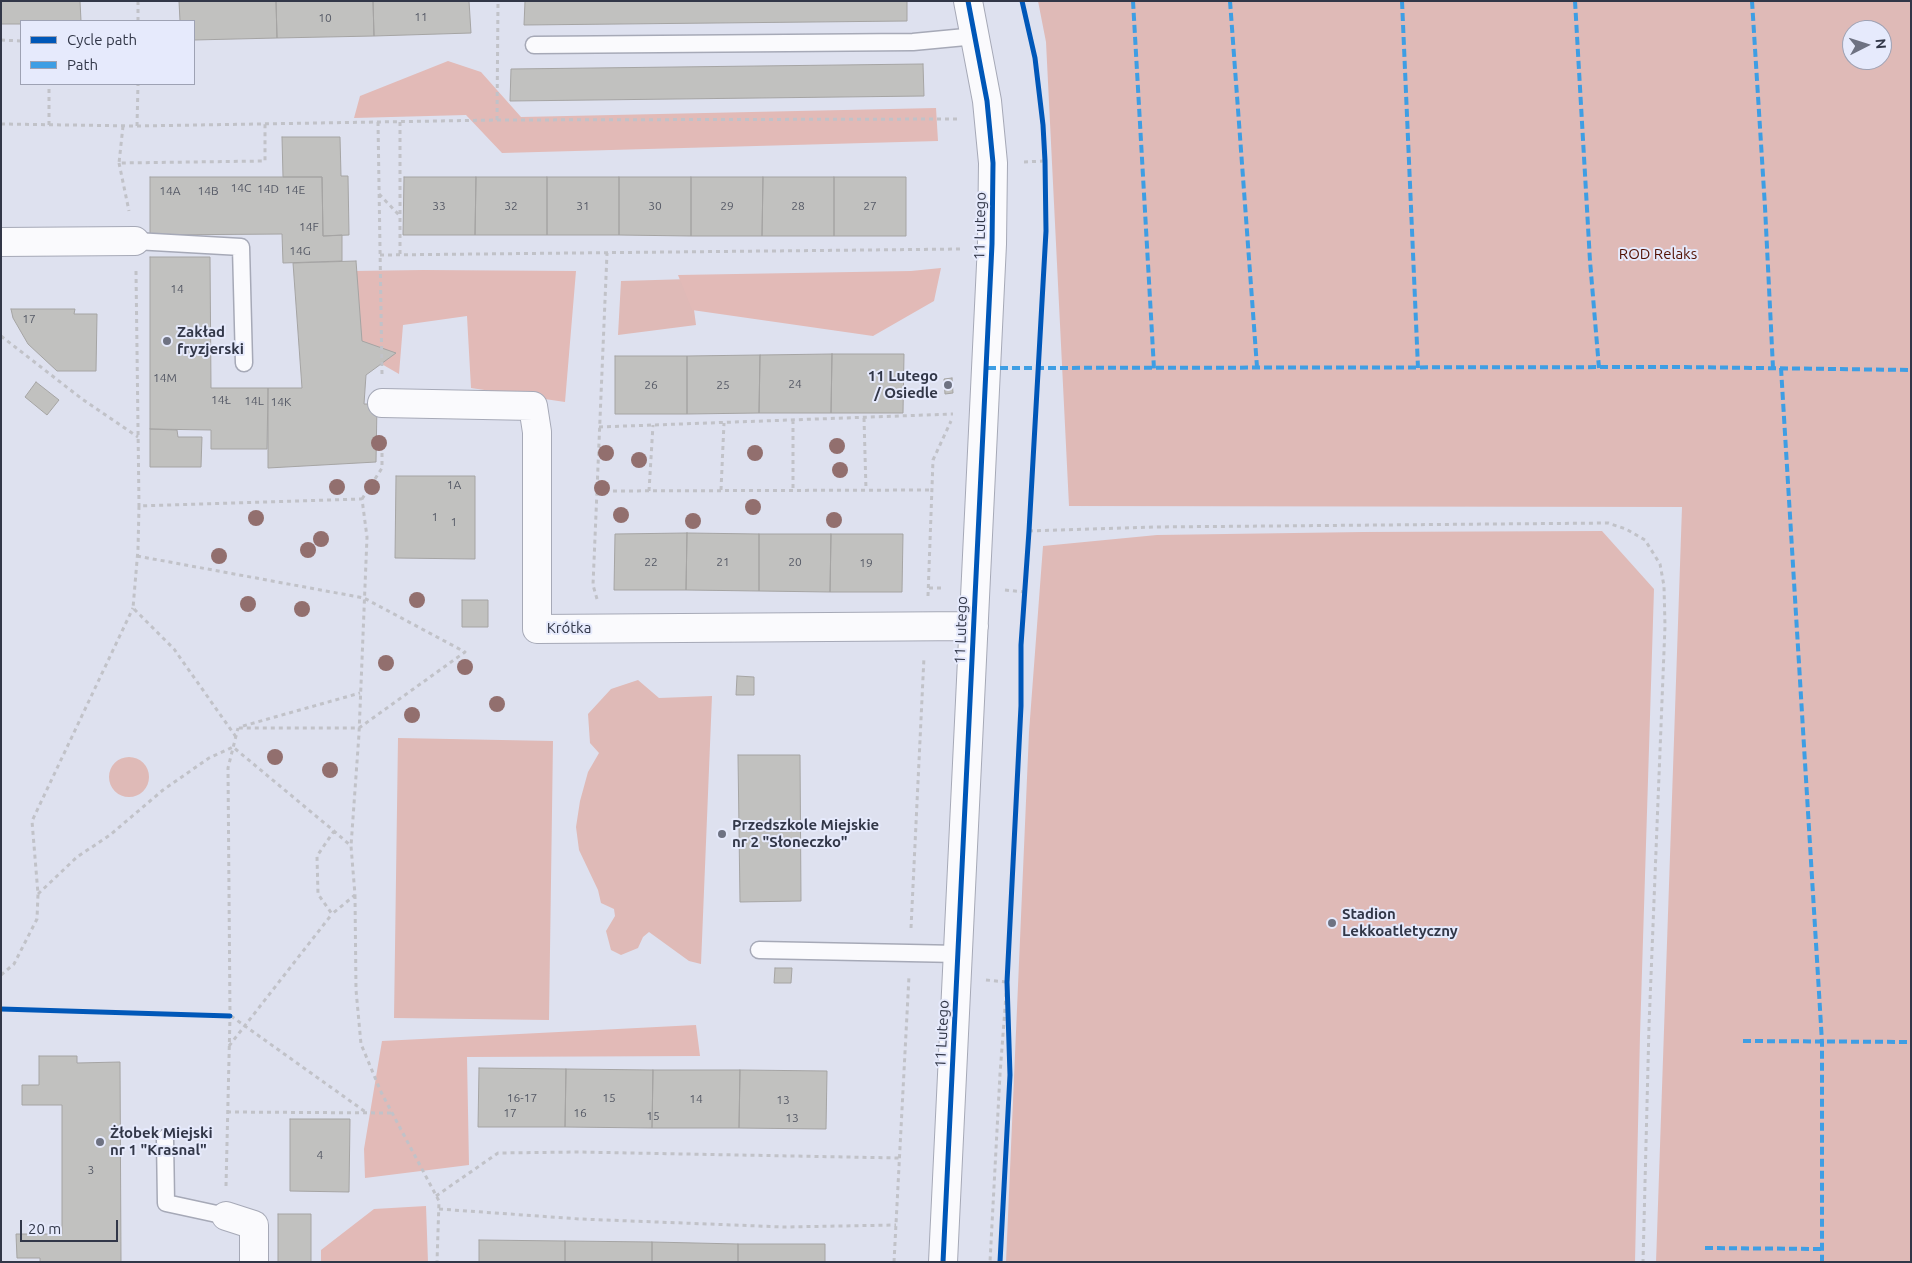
<!DOCTYPE html>
<meta charset="utf-8">
<style>
body{margin:0}
#map{position:relative;width:1912px;height:1263px;overflow:hidden;background:#dee1ef;font-family:Ubuntu,sans-serif}
canvas{display:block}
.frame{position:absolute;inset:0;border:2px solid #323748;pointer-events:none}
.legend{position:absolute;left:20px;top:20px;width:175px;height:65px;box-sizing:border-box;background:#e6eafc;border:1px solid #9ea2b4;margin:0;padding:6px 9px;list-style:none;font-size:15px;color:#323748}
.legend li{display:flex;align-items:center;gap:10px;height:25px}
.legend b{width:25px;border:1px solid #9ea2b4}
.north{position:absolute;left:1842px;top:20px;width:50px;height:50px;box-sizing:border-box;background:#e6eafc;border:1px solid #9ea2b4;border-radius:50%;rotate:85deg;font-size:14px;font-weight:700;line-height:20px;text-align:center;color:#323748}
.north::after{content:'';display:block;margin:auto;width:18px;height:22px;background:#6e7282;clip-path:polygon(50% 0,100% 100%,50% 72%,0 100%)}
.scale{position:absolute;left:20px;top:1220px;width:98px;height:22px;box-sizing:border-box;border:2px solid #323748;border-top:0;padding-left:6px;font-size:15px;line-height:18px;white-space:nowrap;color:#323748;-webkit-text-stroke:4px #e6eafc;paint-order:stroke}
</style>
<div id="map">
<canvas width="1912" height="1263"></canvas>
<div class="frame"></div>
<ul class="legend">
<li><b style="height:6px;background:#0057b8"></b>Cycle path</li>
<li><b style="height:6px;background:#3e9ee4"></b>Path</li>
</ul>
<div class="north">N</div>
<div class="scale">20 m</div>
</div>
<script>
const context = document.querySelector('canvas').getContext('2d');
context.lineJoin = 'round';
function fillPath(path, color) {
  context.fillStyle = color;
  context.fill(path, 'evenodd');
}
function toPath(rows) {
  const path = new Path2D();
  for (const r of rows) {
    if (r.length === 3) {
      path.moveTo(r[0] + r[2], r[1]);
      path.arc(r[0], r[1], r[2], 0, 2 * Math.PI);
      continue;
    }
    path.moveTo(r[0], r[1]);
    for (let i = 2; i < r.length; i += 2) path.lineTo(r[i], r[i + 1]);
  }
  return path;
}
function stroke(path, color, width, dash) {
  context.strokeStyle = color;
  context.lineWidth = width;
  context.lineCap = dash ? 'butt' : 'round';
  context.setLineDash(dash || []);
  context.stroke(path);
}
function write(font, color, halo, rows, align = 'center') {
  context.font = font + ' Ubuntu,sans-serif';
  context.lineWidth = 4;
  context.setLineDash([]);
  context.textBaseline = 'middle';
  context.strokeStyle = halo;
  context.fillStyle = color;
  for (const [text, x, y, turn = 0] of rows) {
    context.save();
    context.translate(x, y);
    context.rotate((+turn || 0) * Math.PI / 180);
    context.textAlign = isNaN(turn) ? turn : align;
    if (halo) context.strokeText(text, 0, 0);
    context.fillText(text, 0, 0);
    context.restore();
  }
}
fillPath(toPath([
 [1038,1,1911,1,1911,1262,1656,1262,1682,507,1069,506,1046,42],
 [1852,30,1882,30,1882,60,1852,60],
 [690,279,696,325,618,335,621,281],
 [1602,531,1654,589,1640,1035,1635,1262,1006,1262,1029,732,1043,546,1157,535,1363,532],
 [638,680,659,698,712,696,701,964,689,961,649,932,643,937,638,948,621,955,611,950,606,931,615,916,614,909,601,903,598,890,579,850,576,827,580,801,588,772,599,753,590,743,588,714,611,689],
 [398,738,553,741,549,1020,394,1018],
 [129,777,20]
]), '#dfbab7');
fillPath(toPath([
 [448,61,481,72,521,117,936,108,938,141,502,153,466,115,354,118,360,96],
 [941,268,934,301,873,336,692,310,678,275,911,271],
 [423,270,576,271,565,402,471,388,467,316,403,325,399,374,359,351,353,271],
 [696,1025,700,1056,467,1057,469,1165,365,1178,364,1149,382,1041],
 [426,1206,428,1262,321,1262,321,1250,374,1209]
]), '#e2bab7');
const building = toPath([
 [1,1,80,1,81,21,21,21,21,24,1,24,1,1],
 [179,1,276,1,277,38,194,40,194,21,180,21,179,1],
 [276,1,373,1,374,36,277,38,276,1],
 [373,1,469,1,471,33,374,36,373,1],
 [525,1,907,1,907,21,524,25,525,1],
 [923,64,924,96,510,101,511,69,923,64],
 [282,137,340,137,341,176,348,176,349,235,323,236,322,177,283,177,282,137],
 [150,177,322,177,323,236,342,235,342,261,283,263,282,234,150,235,150,177],
 [404,177,476,177,475,235,403,235,404,177],
 [476,177,547,177,547,235,475,235,476,177],
 [547,177,619,177,619,235,547,235,547,177],
 [619,177,691,177,691,236,619,235,619,177],
 [691,177,763,177,762,236,691,236,691,177],
 [763,177,834,177,834,236,762,236,763,177],
 [834,177,906,177,906,236,834,236,834,177],
 [150,257,210,257,211,388,268,388,267,449,211,449,211,430,150,429,150,257],
 [356,261,362,341,396,353,366,375,364,404,377,404,376,462,268,468,268,388,302,388,293,263,356,261],
 [11,309,75,309,74,314,97,314,96,371,57,371,28,344,13,318,11,309],
 [832,354,904,354,903,413,831,413,832,354],
 [832,354,831,413,759,413,760,355,832,354],
 [760,355,759,413,687,414,687,356,760,355],
 [615,356,687,356,687,414,615,414,615,356],
 [952,378,953,393,945,394,944,379,952,378],
 [36,382,59,400,47,415,25,397,36,382],
 [150,429,177,430,178,437,202,437,201,467,150,467,150,429],
 [396,476,475,476,475,559,395,558,396,476],
 [687,533,686,590,614,590,615,534,687,533],
 [687,533,759,534,759,591,686,590,687,533],
 [759,534,831,534,830,592,759,591,759,534],
 [831,534,903,534,902,592,830,592,831,534],
 [462,600,488,600,488,627,462,627,462,600],
 [737,676,754,677,754,695,736,695,737,676],
 [738,755,800,755,801,901,740,902,738,755],
 [775,968,792,968,791,983,774,983,775,968],
 [39,1056,77,1056,77,1063,120,1062,121,1262,40,1262,40,1258,17,1258,16,1234,62,1234,62,1105,22,1105,22,1085,39,1085,39,1056],
 [479,1068,566,1069,565,1127,478,1127,479,1068],
 [566,1069,653,1070,652,1128,565,1127,566,1069],
 [653,1070,740,1070,739,1128,652,1128,653,1070],
 [740,1070,827,1071,826,1129,739,1128,740,1070],
 [290,1119,350,1119,349,1192,290,1191,290,1119],
 [278,1214,311,1214,311,1262,278,1262,278,1214],
 [479,1240,565,1241,565,1262,479,1262,479,1240],
 [565,1241,652,1242,652,1262,565,1262,565,1241],
 [652,1242,738,1244,738,1262,652,1262,652,1242],
 [738,1244,825,1244,825,1262,738,1262,738,1244]
]);
fillPath(building, '#c1c1bf');
stroke(building, '#a5a4a3', 1);
const lane = toPath([
 [534,45,913,42,976,36],
 [135,241,241,247,244,363],
 [759,950,959,954],
 [165,1138,166,1203,226,1216]
]);
const street = toPath([
 [1,242,135,241],
 [382,403,533,406,537,432,537,629,974,626],
 [226,1216,254,1225,254,1262],
 [943,1262,992,244,993,163,987,101,968,1]
]);
stroke(lane, '#a6a9b7', 19);
stroke(street, '#a6a9b7', 30);
stroke(toPath([
 [138,21,138,1],
 [1,40,21,41],
 [497,120,959,119],
 [378,122,382,374],
 [400,122,400,255],
 [1,124,137,126,497,120,498,1],
 [49,125,49,84],
 [123,126,119,163,265,161,265,124],
 [137,126,138,84],
 [1024,162,1045,161],
 [119,163,129,211],
 [379,194,400,216],
 [380,255,962,249],
 [136,271,139,506],
 [1,336,82,399,138,437],
 [864,418,866,490],
 [793,420,793,490],
 [599,427,953,414],
 [721,490,724,423],
 [597,491,932,490],
 [649,491,653,425],
 [362,499,382,468,382,433],
 [1029,531,1154,527,1608,523,1626,529,1645,540,1660,564,1664,586,1665,626,1649,1026,1643,1262],
 [137,556,364,598,465,652,359,728,238,728],
 [929,588,944,588],
 [1005,590,1025,592],
 [928,596,933,460,951,421],
 [597,599,593,585,607,253],
 [243,726,360,693],
 [236,737,174,649,133,608,138,549,139,506,362,499,367,537,359,734,351,846],
 [38,894,77,857,110,835,163,790,209,758,233,747,334,831,351,846,355,895,332,914,318,894,317,856,334,831],
 [355,895,356,990,361,1044,381,1092,439,1201,437,1262],
 [911,928,924,657],
 [1,975,14,964,37,919,38,894,32,821,133,608],
 [986,980,1007,982,1000,1074,990,1262],
 [231,1016,367,1113],
 [229,1046,332,914],
 [227,1112,392,1113],
 [226,1186,230,1016,228,768,238,728],
 [436,1196,498,1153,577,1152,900,1158],
 [439,1209,580,1219,784,1227,896,1225],
 [894,1262,909,976]
]), '#c1c2c8', 3, [4, 4]);
stroke(lane, '#fafafd', 16);
stroke(street, '#fafafd', 28);
stroke(toPath([
 [1133,1,1154,369],
 [1230,1,1257,367],
 [1402,1,1418,368],
 [1575,1,1590,261,1599,368],
 [1752,1,1765,207,1773,368],
 [988,368,1681,367,1911,370],
 [1781,368,1822,1042,1822,1262],
 [1743,1041,1911,1042],
 [1705,1248,1822,1249]
]), '#3e9ee4', 4, [8, 4]);
stroke(toPath([
 [1,1009,230,1016],
 [943,1262,992,244,993,163,987,101,968,1],
 [1000,1262,1010,1075,1007,982,1021,706,1021,645,1029,531,1046,231,1045,161,1043,125,1035,58,1022,1]
]), '#0057b8', 5);
context.fillStyle = '#926f6e';
for (const [x, y] of [
 [379,443],
 [837,446],
 [606,453],
 [755,453],
 [639,460],
 [840,470],
 [337,487],
 [372,487],
 [602,488],
 [753,507],
 [621,515],
 [256,518],
 [834,520],
 [693,521],
 [321,539],
 [308,550],
 [219,556],
 [417,600],
 [248,604],
 [302,609],
 [386,663],
 [465,667],
 [497,704],
 [412,715],
 [275,757],
 [330,770]
]) {
  context.beginPath();
  context.arc(x, y, 8, 0, 2 * Math.PI);
  context.fill();
}
for (const [x, y, r, color] of [
 [167,341,5,"#6e7282"],
 [948,385,5,"#6e7282"],
 [722,834,5,"#6e7282"],
 [1332,923,5,"#6e7282"],
 [100,1142,5,"#6e7282"]
]) {
  const dot = new Path2D();
  dot.arc(x, y, r, 0, 2 * Math.PI);
  context.fillStyle = color;
  context.fill(dot);
  stroke(dot, '#e6eafc', 2);
}
write('12px', '#565a66', null, [
 ["11",421,17],
 ["10",325,18],
 ["14C",241,188],
 ["14D",268,189],
 ["14E",295,190],
 ["14A",170,191],
 ["14B",208,191],
 ["33",439,206],
 ["32",511,206],
 ["31",583,206],
 ["30",655,206],
 ["29",727,206],
 ["28",798,206],
 ["27",870,206],
 ["14F",309,227],
 ["14G",300,251],
 ["14",177,289],
 ["17",29,319],
 ["14M",165,378],
 ["24",795,384],
 ["26",651,385],
 ["25",723,385],
 ["14Ł",221,400],
 ["14L",254,401],
 ["14K",281,402],
 ["1A",454,485],
 ["1",435,517],
 ["1",454,522],
 ["22",651,562],
 ["21",723,562],
 ["20",795,562],
 ["19",866,563],
 ["16-17",522,1098],
 ["15",609,1098],
 ["14",696,1099],
 ["13",783,1100],
 ["17",510,1113],
 ["16",580,1113],
 ["15",653,1116],
 ["13",792,1118],
 ["4",320,1155],
 ["3",91,1170]
]);
write('15px', '#323748', '#e6eafc', [
 ["11 Lutego",980,226,-89],
 ["Krótka",569,628],
 ["11 Lutego",961,630,-88],
 ["11 Lutego",942,1034,-87]
]);
write('15px', '#531204', '#e6eafc', [
 ["ROD Relaks",1658,254]
]);
write('bold 15px', '#323748', '#e6eafc', [
 ["Zakład",177,332],
 ["fryzjerski",177,349],
 ["11 Lutego",938,376,"right"],
 ["/ Osiedle",938,393,"right"],
 ["Przedszkole Miejskie",732,825],
 ["nr 2 \"Słoneczko\"",732,842],
 ["Stadion",1342,914],
 ["Lekkoatletyczny",1342,931],
 ["Żłobek Miejski",110,1133],
 ["nr 1 \"Krasnal\"",110,1150]
], 'left');
</script>
